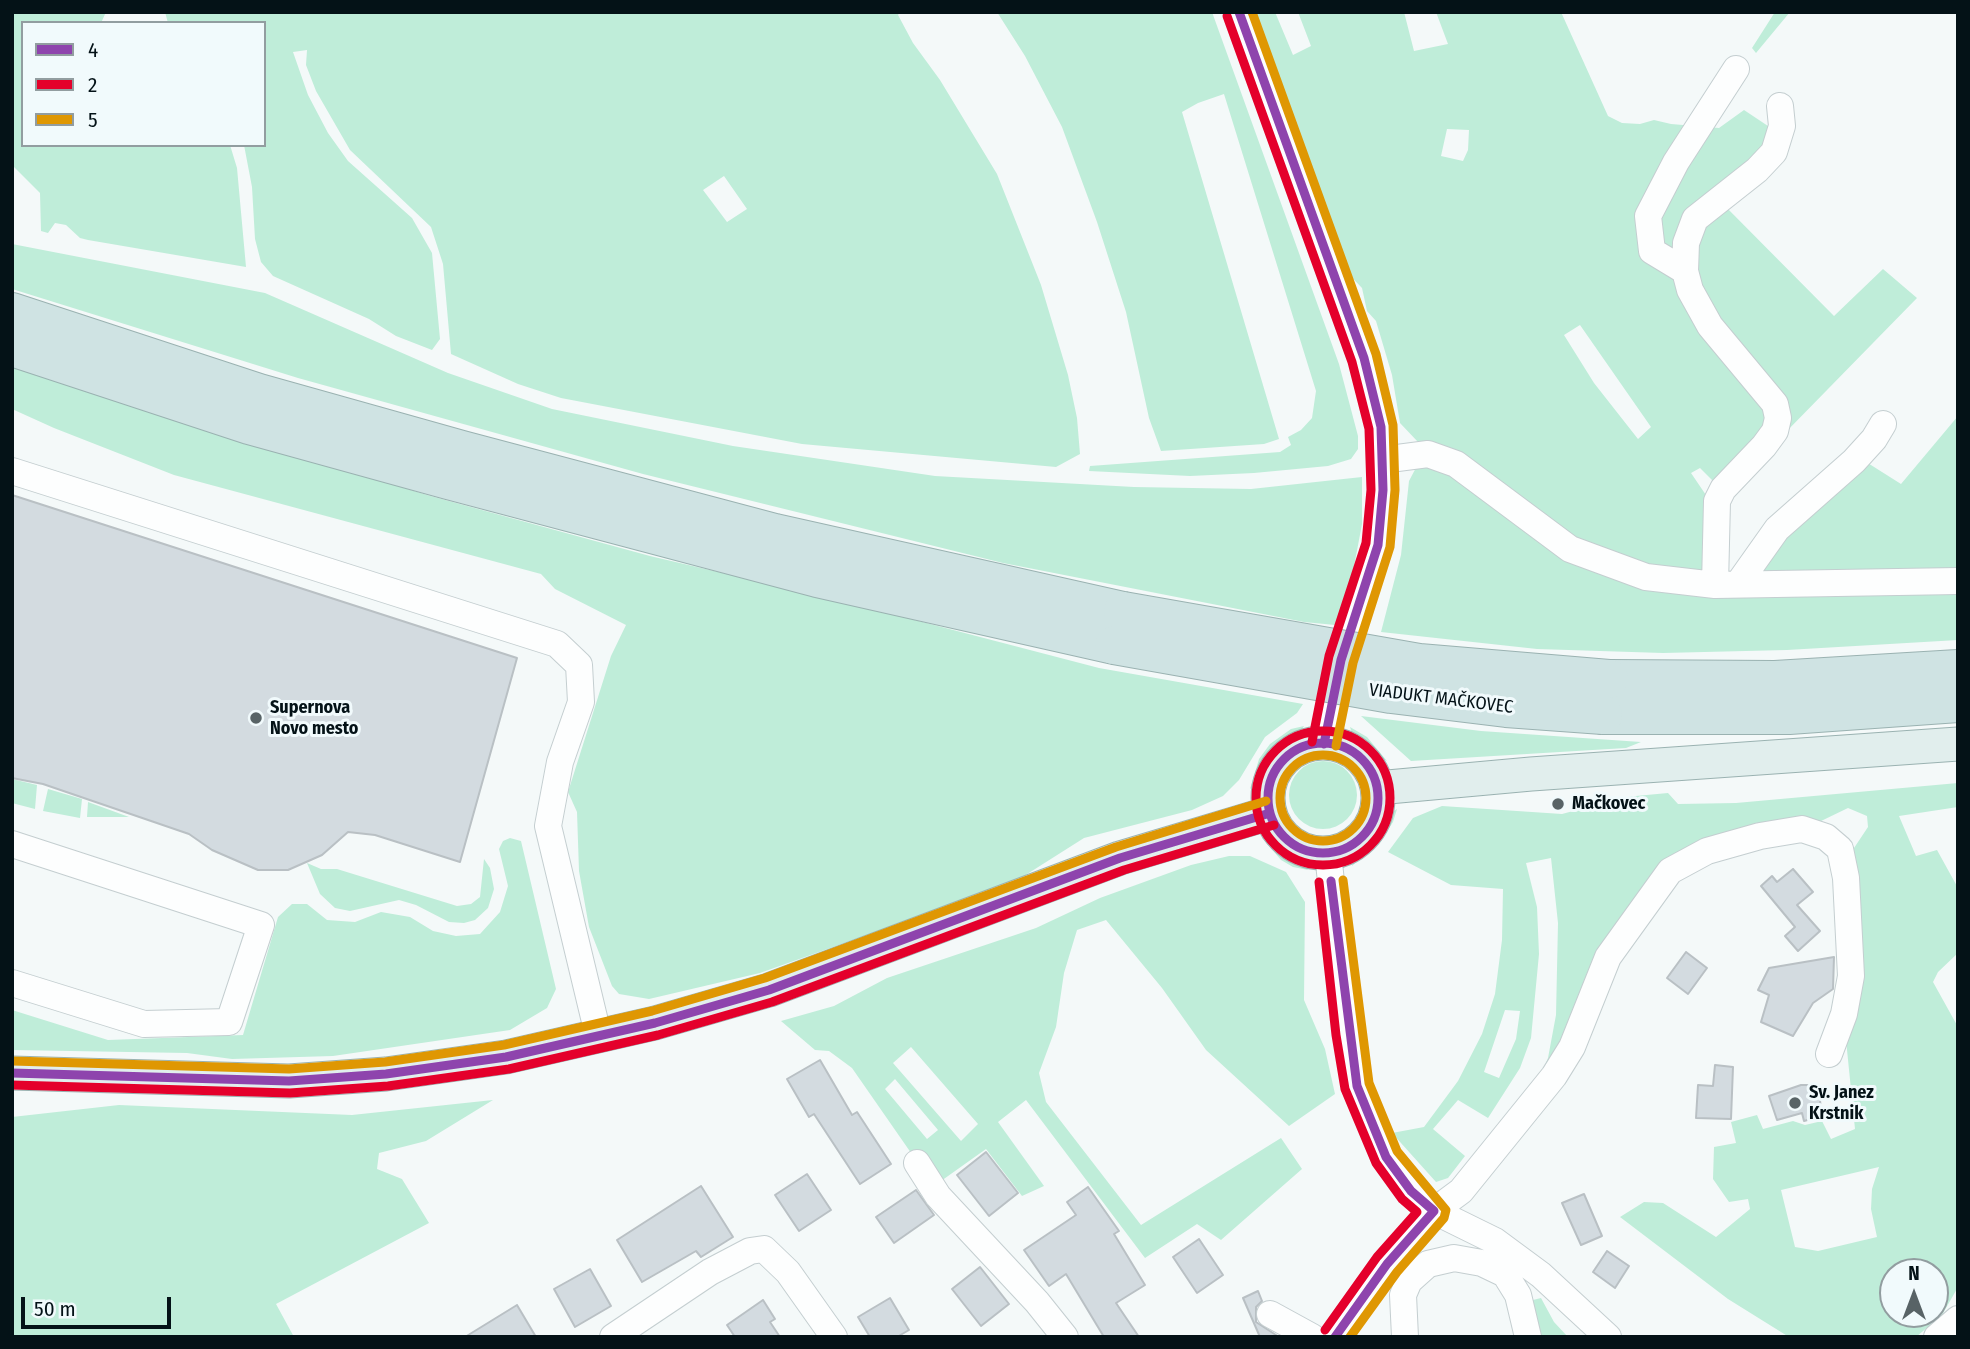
<!DOCTYPE html>
<meta charset="utf-8">
<style>
body{margin:0}
#map{position:relative;width:1970px;height:1349px;overflow:hidden;background:#f4f9f9;font-family:"Fira Sans Condensed",sans-serif}
canvas{display:block}
.frame{position:absolute;inset:0;border:14px solid #041217;pointer-events:none}
.legend{position:absolute;left:21px;top:21px;width:245px;height:126px;box-sizing:border-box;background:#f1fafc;border:2px solid #929da0;margin:0;padding:9px 12px;list-style:none;font-size:21px;color:#041217}
.legend li{display:flex;align-items:center;gap:14px;height:35px}
.legend b{width:35px;border:2px solid #929da0}
.north{position:absolute;left:1879px;top:1258px;width:70px;height:70px;box-sizing:border-box;background:#f1fafc;border:2px solid #929da0;border-radius:50%;rotate:0deg;font-size:19px;font-weight:700;line-height:28px;text-align:center;color:#041217}
.north::after{content:'';display:block;margin:auto;width:24px;height:32px;background:#586366;clip-path:polygon(50% 0,100% 100%,50% 72%,0 100%)}
.scale{position:absolute;left:21px;top:1297px;width:150px;height:32px;box-sizing:border-box;border:4px solid #041217;border-top:0;padding-left:9px;font-size:21px;line-height:24px;white-space:nowrap;color:#041217;-webkit-text-stroke:5px #f1fafc;paint-order:stroke}
</style>
<div id="map">
<canvas width="1970" height="1349"></canvas>
<div class="frame"></div>
<ul class="legend">
<li><b style="height:9px;background:#8e44ad"></b>4</li>
<li><b style="height:9px;background:#e4002b"></b>2</li>
<li><b style="height:9px;background:#df9702"></b>5</li>
</ul>
<div class="north">N</div>
<div class="scale">50 m</div>
</div>
<script>
const context = document.querySelector('canvas').getContext('2d');
context.lineJoin = 'round';
function fillPath(path, color) {
  context.fillStyle = color;
  context.fill(path, 'evenodd');
}
function toPath(rows) {
  const path = new Path2D();
  for (const r of rows) {
    if (r.length === 3) {
      path.moveTo(r[0] + r[2], r[1]);
      path.arc(r[0], r[1], r[2], 0, 2 * Math.PI);
      continue;
    }
    path.moveTo(r[0], r[1]);
    for (let i = 2; i < r.length; i += 2) path.lineTo(r[i], r[i + 1]);
  }
  return path;
}
function stroke(path, color, width, dash) {
  context.strokeStyle = color;
  context.lineWidth = width;
  context.lineCap = dash ? 'butt' : 'round';
  context.setLineDash(dash || []);
  context.stroke(path);
}
function write(font, color, halo, rows, align = 'center') {
  context.font = font + ' "Fira Sans Condensed",sans-serif';
  context.lineWidth = 6;
  context.setLineDash([]);
  context.textBaseline = 'middle';
  context.strokeStyle = halo;
  context.fillStyle = color;
  for (const [text, x, y, turn = 0] of rows) {
    context.save();
    context.translate(x, y);
    context.rotate((+turn || 0) * Math.PI / 180);
    context.textAlign = isNaN(turn) ? turn : align;
    if (halo) context.strokeText(text, 0, 0);
    context.fillText(text, 0, 0);
    context.restore();
  }
}
fillPath(toPath([
 [12,12,106,12,101,23,23,23,23,145,230,145,237,168,246,267,88,240,80,238,66,225,55,223,48,233,41,231,40,193,12,165],
 [165,12,900,12,898,15,913,43,940,80,997,174,1041,285,1068,375,1077,418,1080,454,1056,467,802,444,561,398,518,384,451,354,443,264,431,227,350,150,316,91,306,65,307,50,293,52,308,95,328,133,348,161,412,218,432,253,440,339,432,350,396,336,369,319,273,276,261,262,255,239,252,187,244,145,264,145,264,23,168,23],
 [724,176,747,209,727,222,703,190],
 [997,12,1212,12,1339,364,1358,436,1358,449,1351,459,1328,466,1254,473,1190,476,1089,471,1090,466,1280,452,1291,445,1288,437,1301,430,1312,418,1316,391,1224,94,1198,103,1182,112,1279,439,1264,444,1161,451,1149,418,1126,312,1097,222,1062,127,1025,56],
 [1246,12,1275,12,1293,55,1311,46,1298,12,1404,12,1414,51,1448,44,1436,12,1561,12,1608,116,1622,123,1640,124,1654,120,1671,124,1719,128,1744,110,1771,128,1772,140,1681,252,1771,419,1720,488,1700,468,1691,473,1710,501,1708,561,1699,573,1659,569,1573,541,1445,449,1418,442,1400,423,1392,375,1376,321,1367,311,1362,288,1338,263],
 [1447,129,1469,130,1468,150,1463,161,1441,156],
 [1580,325,1651,427,1638,439,1594,383,1564,335],
 [1775,12,1790,12,1756,53,1752,48],
 [1722,203,1834,316,1883,269,1917,298,1783,435,1695,287,1698,233],
 [12,244,265,293,448,373,552,409,733,446,935,476,1134,487,1251,489,1362,477,1362,524,1352,577,1335,625,1304,622,1003,563,643,474,298,378,12,289],
 [12,367,427,495,650,556,842,601,1099,668,1303,704,1297,713,1265,737,1239,780,1223,796,1192,810,1084,838,1013,883,760,973,649,999,619,994,612,986,589,927,579,871,577,812,568,792,611,656,626,625,555,589,541,574,174,475,54,428,12,409],
 [1958,416,1958,571,1755,573,1763,556,1863,460,1901,484],
 [1419,462,1445,468,1577,563,1958,589,1958,640,1787,650,1663,653,1537,649,1381,632,1401,555,1409,481],
 [1361,716,1481,731,1641,742,1626,748,1411,761],
 [1304,726,1296,740,1282,751,1260,781,1250,789,1259,759,1270,744,1291,729],
 [1350,727,1367,737,1387,761,1362,751,1355,743],
 [1323,795,34],
 [12,779,37,785,35,809,12,803],
 [1958,783,1958,807,1899,816,1916,856,1937,850,1958,888,1958,953,1938,972,1933,982,1958,1027,1958,1287,1942,1315,1916,1337,1789,1337,1728,1299,1620,1217,1644,1202,1663,1203,1716,1237,1750,1209,1748,1199,1729,1202,1713,1179,1714,1147,1736,1143,1731,1122,1757,1115,1763,1129,1793,1121,1805,1125,1822,1121,1831,1139,1855,1129,1846,1040,1854,848,1868,827,1867,816,1848,808,1819,822,1669,866,1562,1057,1540,1077,1548,1058,1556,1015,1558,923,1551,858,1526,863,1537,907,1539,954,1531,1038,1520,1068,1488,1118,1458,1100,1433,1129,1465,1156,1448,1178,1436,1182,1392,1133,1424,1127,1458,1081,1482,1034,1495,994,1502,940,1503,889,1451,885,1388,852,1413,818,1442,806,1562,814,1625,797,1668,793,1678,804,1736,803],
 [1505,1010,1520,1011,1516,1039,1499,1078,1484,1072],
 [1879,1167,1872,1189,1871,1209,1877,1237,1818,1251,1795,1247,1781,1190],
 [1893,1272,1935,1272,1935,1314,1893,1314],
 [48,789,82,799,80,818,43,811],
 [88,802,129,817,87,817],
 [1397,809,1393,822,1381,841,1352,866,1356,850,1370,839,1380,820],
 [1272,836,1300,855,1308,870,1293,867,1281,860,1262,838],
 [510,838,521,841,556,989,547,1008,510,1030,333,1056,232,1059,187,1053,12,1050,12,1010,108,1040,243,1035,278,917,292,904,307,904,327,920,355,922,381,912,410,917,433,931,456,936,480,934,500,912,508,886,499,849,503,841],
 [1229,856,1250,856,1286,872,1305,902,1304,1000,1325,1049,1335,1094,1289,1126,1206,1050,1162,988,1106,920,1077,930,1064,973,1056,1027,1039,1073,1046,1102,1141,1225,1281,1138,1302,1169,1221,1240,1197,1224,1145,1258,1026,1100,998,1122,1044,1186,1022,1196,986,1149,934,1186,852,1068,829,1051,815,1050,781,1021,834,1006,887,978,1036,928,1100,898,1191,865],
 [911,1047,978,1124,961,1141,893,1063],
 [895,1079,938,1130,927,1139,885,1089],
 [484,859,490,868,494,889,488,908,475,920,464,923,449,922,416,905,399,900,350,911,335,908,320,894,307,863,321,869,337,869,457,906,471,904,480,897],
 [493,1100,426,1141,379,1153,377,1169,402,1179,429,1223,276,1304,294,1337,12,1337,12,1117,119,1105,352,1115],
 [1541,1298,1554,1322,1568,1337,1543,1337,1532,1327,1533,1300]
]), '#bfedd9');
const building = toPath([
 [12,495,517,658,460,862,375,835,348,832,322,855,288,870,258,870,212,850,189,834,43,784,12,778,12,495],
 [1793,869,1813,892,1797,905,1820,931,1798,951,1785,936,1795,927,1761,886,1772,876,1777,882,1793,869],
 [1686,952,1707,968,1688,994,1667,978,1686,952],
 [1834,957,1833,989,1813,1003,1793,1036,1761,1022,1769,995,1758,990,1769,968,1834,957],
 [820,1060,852,1115,857,1112,891,1164,860,1184,814,1114,809,1117,787,1079,820,1060],
 [1715,1065,1733,1067,1731,1119,1696,1118,1698,1085,1713,1086,1715,1065],
 [1801,1085,1811,1085,1819,1093,1822,1116,1804,1121,1802,1113,1777,1120,1769,1096,1801,1085],
 [986,1152,1018,1193,989,1216,957,1175,986,1152],
 [807,1174,831,1210,799,1231,775,1195,807,1174],
 [701,1186,733,1237,701,1257,696,1251,642,1282,617,1240,701,1186],
 [1088,1187,1119,1231,1114,1234,1145,1285,1116,1303,1139,1337,1104,1337,1066,1274,1049,1286,1024,1250,1076,1215,1067,1202,1088,1187],
 [916,1190,934,1215,894,1243,876,1217,916,1190],
 [1584,1194,1602,1236,1581,1245,1562,1203,1584,1194],
 [1199,1239,1223,1275,1197,1293,1173,1257,1199,1239],
 [1607,1251,1629,1266,1615,1288,1593,1272,1607,1251],
 [980,1267,1009,1304,981,1326,952,1289,980,1267],
 [590,1269,611,1306,575,1327,554,1289,590,1269],
 [1258,1291,1262,1301,1256,1307,1256,1322,1279,1337,1260,1337,1243,1298,1258,1291],
 [890,1298,909,1330,897,1337,870,1337,858,1317,890,1298],
 [763,1300,775,1319,770,1322,780,1337,735,1337,727,1325,763,1300],
 [517,1305,536,1337,465,1337,517,1305]
]);
fillPath(building, '#d3dbe0');
stroke(building, '#b9c0c4', 2);
const minor = toPath([
 [1239,12,1364,358,1381,427,1383,490,1378,545,1341,660,1324,744],
 [1685,271,1652,251,1648,216,1676,162,1736,69],
 [1382,460,1428,454,1456,464,1570,549,1646,577,1715,585,1958,581],
 [12,471,557,644,579,665,581,702,560,762,548,826,598,1034],
 [1738,584,1777,529,1854,461,1874,439,1883,424],
 [1715,585,1717,501,1723,489,1764,446,1775,431,1778,418,1775,404,1710,326,1690,290,1685,271,1686,243,1695,219,1757,170,1774,152,1782,126,1780,106],
 [12,844,261,925,229,1022,144,1024,12,983],
 [1328,853,1341,979,1357,1086,1386,1157,1411,1191,1434,1211,1495,1241,1541,1275,1608,1337],
 [917,1163,938,1196,1037,1302,1065,1337],
 [1270,1314,1312,1337],
 [613,1337,710,1272,750,1251,764,1249,788,1272,834,1337],
 [1335,1337,1410,1235,1434,1211,1461,1191,1554,1076,1572,1047,1608,957,1670,871,1707,851,1760,836,1802,829,1826,837,1840,849,1846,878,1851,976,1844,1014,1829,1054],
 [1405,1337,1403,1295,1409,1281,1428,1264,1454,1258,1482,1263,1505,1274,1518,1295,1528,1337],
 [1937,1337,1958,1319]
]);
const major = toPath([
 [1323,798,55],
 [1377,788,1531,774,1958,744],
 [12,1073,289,1081,386,1074,506,1057,655,1023,769,990,1120,858,1270,813]
]);
const highway = toPath([
 [12,312,259,393,462,450,775,533,1123,611],
 [12,347,249,425,448,480,817,578,1114,645],
 [1609,679,1775,680,1958,669],
 [1603,715,1789,715,1958,703]
]);
stroke(minor, '#c4ced0', 28);
stroke(major, '#9ab2b1', 35);
stroke(highway, '#9ab2b1', 40);
stroke(minor, '#fdfefe', 26);
stroke(major, '#e1eeed', 33);
stroke(highway, '#cfe3e3', 38);
const highwayBridge = toPath([
 [1123,611,1419,663,1609,679],
 [1114,645,1391,694,1506,708,1603,715]
]);
stroke(highwayBridge, '#9ab2b1', 40, []);
stroke(highwayBridge, '#cfe3e3', 38);
stroke(toPath([
 [1239,12,1364,358,1381,427,1383,490,1378,545,1341,660,1324,744],
 [1323,798,55],
 [1331,881,1357,1086,1386,1157,1411,1191,1434,1211,1387,1264,1335,1337],
 [12,1073,289,1081,386,1074,506,1057,655,1023,769,990,1120,858,1270,813]
]), '#8e44ad', 9);
stroke(toPath([
 [1227,16,1352,362,1369,429,1371,490,1366,543,1329,656,1312,742],
 [1323,798,67],
 [1319,882,1336,1035,1345,1089,1376,1163,1402,1199,1417,1212,1377,1257,1325,1330],
 [12,1085,290,1093,388,1086,509,1069,658,1035,772,1002,1124,870,1274,825]
]), '#e4002b', 9);
stroke(toPath([
 [1252,12,1376,354,1393,425,1395,490,1390,547,1353,663,1336,746],
 [1323,798,43],
 [1343,880,1369,1083,1397,1151,1446,1210,1444,1218,1397,1272,1350,1337],
 [12,1061,289,1069,385,1062,504,1045,652,1011,765,978,1116,847,1266,801]
]), '#df9702', 9);
for (const [x, y, r, color] of [
 [256,718,7,"#586366"],
 [1558,804,7,"#586366"],
 [1795,1103,7,"#586366"]
]) {
  const dot = new Path2D();
  dot.arc(x, y, r, 0, 2 * Math.PI);
  context.fillStyle = color;
  context.fill(dot);
  stroke(dot, '#f1fafc', 2.5);
}
write('18px', '#041217', '#f1fafc', [
 ["VIADUKT MAČKOVEC",1441,699,7]
]);
write('bold 18px', '#041217', '#f1fafc', [
 ["Supernova",270,708],
 ["Novo mesto",270,729],
 ["Mačkovec",1572,804],
 ["Sv. Janez",1809,1093],
 ["Krstnik",1809,1114]
], 'left');
</script>
